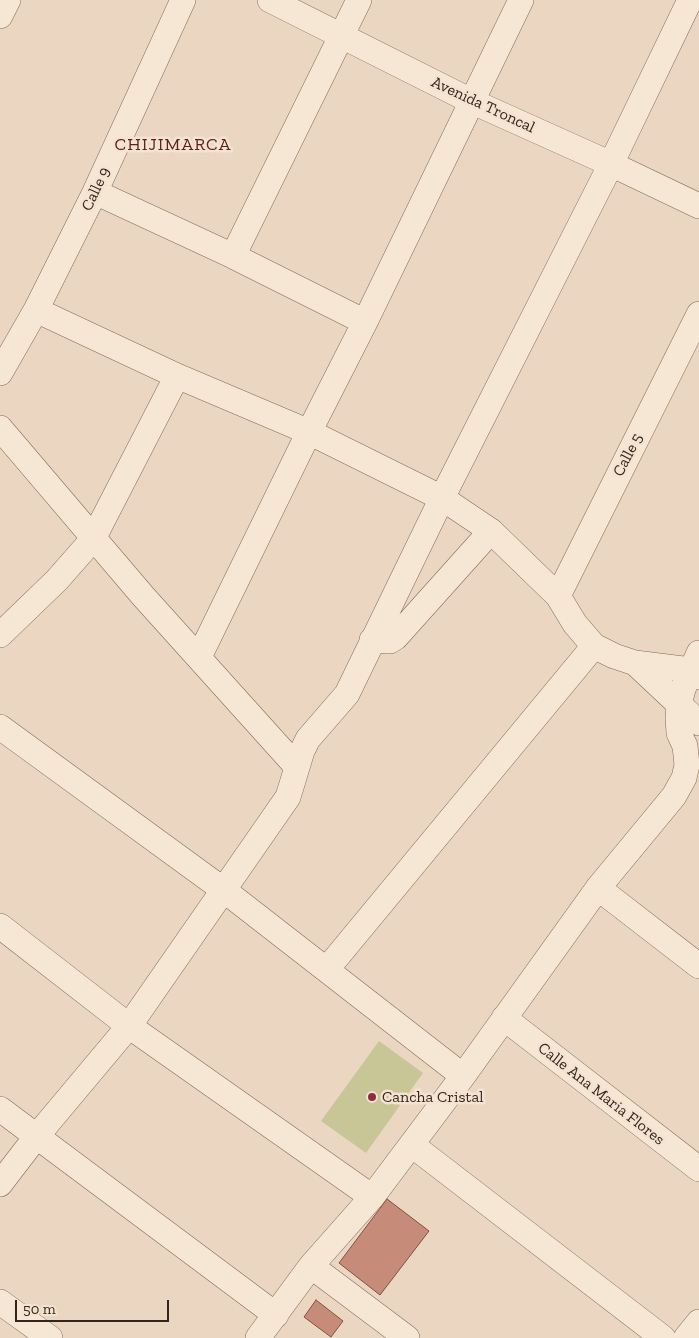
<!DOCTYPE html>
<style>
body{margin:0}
#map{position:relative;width:699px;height:1338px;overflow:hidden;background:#ebd7c1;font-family:"Zilla Slab",serif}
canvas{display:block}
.scale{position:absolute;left:15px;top:1300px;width:154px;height:22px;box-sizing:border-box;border:2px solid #34241d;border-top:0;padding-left:6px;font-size:15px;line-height:18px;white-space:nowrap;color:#34241d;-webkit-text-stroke:4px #f3e3d0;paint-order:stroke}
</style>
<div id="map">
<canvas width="699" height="1338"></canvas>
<div class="scale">50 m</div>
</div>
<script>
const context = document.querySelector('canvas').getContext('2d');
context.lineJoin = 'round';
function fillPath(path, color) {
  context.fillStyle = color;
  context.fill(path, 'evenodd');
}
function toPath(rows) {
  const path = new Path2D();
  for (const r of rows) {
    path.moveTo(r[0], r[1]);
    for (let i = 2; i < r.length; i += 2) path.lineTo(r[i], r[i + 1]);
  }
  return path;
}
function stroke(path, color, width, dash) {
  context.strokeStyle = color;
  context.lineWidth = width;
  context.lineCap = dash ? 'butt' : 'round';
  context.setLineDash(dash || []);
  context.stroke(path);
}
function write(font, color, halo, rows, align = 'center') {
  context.font = font + ' "Zilla Slab",serif';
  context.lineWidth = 5;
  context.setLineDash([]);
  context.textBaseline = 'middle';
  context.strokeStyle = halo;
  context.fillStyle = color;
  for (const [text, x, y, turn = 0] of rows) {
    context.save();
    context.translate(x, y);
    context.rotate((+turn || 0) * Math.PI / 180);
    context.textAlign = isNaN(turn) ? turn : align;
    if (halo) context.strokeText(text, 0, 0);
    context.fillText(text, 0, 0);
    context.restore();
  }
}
fillPath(toPath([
 [379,1041,423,1073,366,1153,321,1121]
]), '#c8c596');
const building = toPath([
 [387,1199,429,1231,380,1295,339,1263,387,1199],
 [316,1300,343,1321,331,1337,304,1317,316,1300]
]);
fillPath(building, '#c78c79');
stroke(building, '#814f41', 1);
const minor = toPath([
 [270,0,471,101,611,164,699,206],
 [0,16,8,0],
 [95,192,233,256,365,322],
 [233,256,359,0],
 [36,310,177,376,309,432,442,498,491,531,558,596,575,624,594,646,614,656,635,663,691,670,699,677],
 [0,373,36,310,95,192,183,0],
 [0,428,143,596,297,767],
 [558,596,699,314],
 [0,635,57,580,93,539,177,376],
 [372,640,390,641,396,637,491,531],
 [199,657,309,432,365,322,521,0],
 [635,663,699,723],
 [0,727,225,891,463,1076],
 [598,888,699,966],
 [0,926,129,1026,372,1197],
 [327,969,594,646],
 [504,1018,699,1169],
 [0,1109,276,1315],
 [412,1145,663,1338],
 [0,1184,36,1137,129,1026,288,797,302,751,308,739,347,694,442,498,611,164,690,0],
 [311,1266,407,1338],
 [0,1302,50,1338],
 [258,1338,311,1266,372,1197,463,1076,598,888,674,796,684,778,687,765,685,746,679,733,678,718,679,705,683,689,699,653],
 [686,1338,699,1322]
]);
stroke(minor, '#83695a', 26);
stroke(minor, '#f6e6d4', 25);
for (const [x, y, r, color] of [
 [372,1097,5,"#8f2d3f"]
]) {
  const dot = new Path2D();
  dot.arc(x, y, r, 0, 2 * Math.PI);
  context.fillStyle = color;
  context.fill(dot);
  stroke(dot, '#f3e3d0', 2);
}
write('16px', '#34241d', '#f3e3d0', [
 ["Avenida Troncal",483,105,25],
 ["Calle 9",96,189,-65],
 ["Calle 5",628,455,-63],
 ["Calle Ana Maria Flores",601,1094,38]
]);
write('16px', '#34241d', '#f3e3d0', [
 ["Cancha Cristal",382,1097]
], 'left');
context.letterSpacing = '1px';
write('18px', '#5e211f', '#f3e3d0', [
 ["CHIJIMARCA",173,145]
]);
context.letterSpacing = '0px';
</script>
